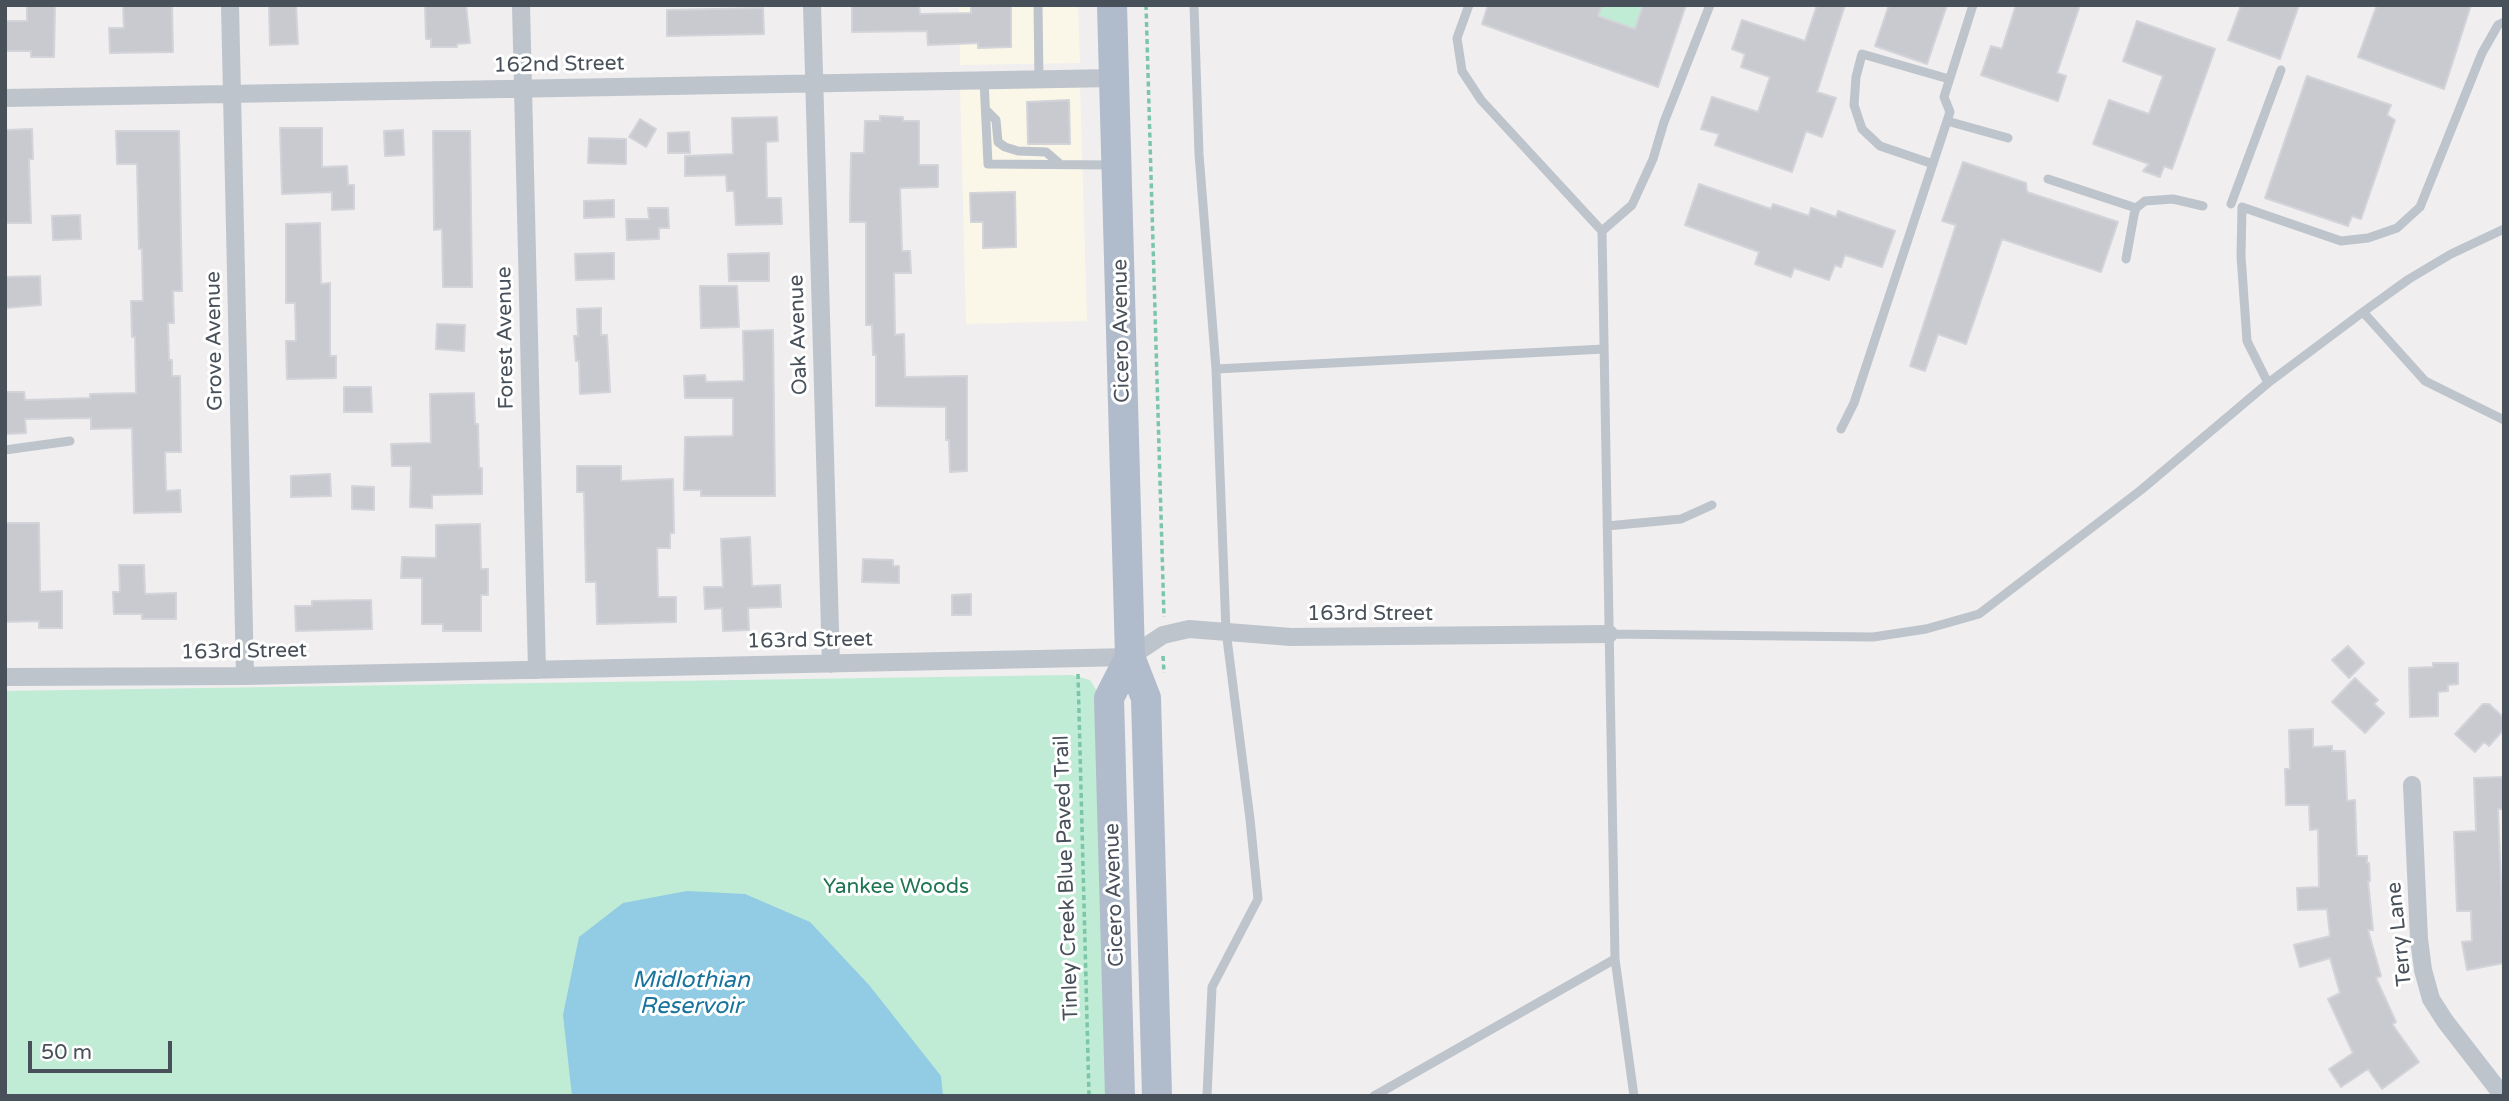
<!DOCTYPE html>
<style>
body{margin:0}
#map{position:relative;width:2509px;height:1101px;overflow:hidden;background:#f0eeee;font-family:"Varela Round",sans-serif}
canvas{display:block}
.frame{position:absolute;inset:0;border:7px solid #48505a;pointer-events:none}
.scale{position:absolute;left:28px;top:1041px;width:144px;height:32px;box-sizing:border-box;border:4px solid #48505a;border-top:0;padding-left:9px;font-size:21px;line-height:24px;white-space:nowrap;color:#48505a;-webkit-text-stroke:5px #fff;paint-order:stroke}
</style>
<div id="map">
<canvas width="2509" height="1101"></canvas>
<div class="frame"></div>
<div class="scale">50 m</div>
</div>
<script>
const context = document.querySelector('canvas').getContext('2d');
context.lineJoin = 'round';
function fillPath(path, color) {
  context.fillStyle = color;
  context.fill(path, 'evenodd');
}
function toPath(rows) {
  const path = new Path2D();
  for (const r of rows) {
    path.moveTo(r[0], r[1]);
    for (let i = 2; i < r.length; i += 2) path.lineTo(r[i], r[i + 1]);
  }
  return path;
}
function stroke(path, color, width, dash) {
  context.strokeStyle = color;
  context.lineWidth = width;
  context.lineCap = dash ? 'butt' : 'round';
  context.setLineDash(dash || []);
  context.stroke(path);
}
function write(font, color, halo, rows, align = 'center') {
  context.font = font + ' "Varela Round",sans-serif';
  context.lineWidth = 6;
  context.setLineDash([]);
  context.textBaseline = 'middle';
  context.strokeStyle = halo;
  context.fillStyle = color;
  for (const [text, x, y, turn = 0] of rows) {
    context.save();
    context.translate(x, y);
    context.rotate((+turn || 0) * Math.PI / 180);
    context.textAlign = isNaN(turn) ? turn : align;
    if (halo) context.strokeText(text, 0, 0);
    context.fillText(text, 0, 0);
    context.restore();
  }
}
fillPath(toPath([
 [959,5,1078,5,1080,63,960,65],
 [960,86,1080,86,1087,321,966,324]
]), '#faf7e8');
fillPath(toPath([
 [1602,5,1643,5,1635,29,1598,16],
 [1072,675,1090,680,1100,696,1111,1096,5,1096,5,691]
]), '#c0ebd5');
fillPath(toPath([
 [687,891,745,894,810,922,869,985,941,1076,943,1096,572,1096,563,1015,579,937,623,903]
]), '#91cbe4');
const building = toPath([
 [27,5,55,5,54,57,31,57,31,51,5,51,5,21,27,21,27,5],
 [123,5,172,5,173,52,110,53,109,28,124,28,123,5],
 [269,5,296,5,298,44,270,45,269,5],
 [425,5,466,5,470,43,457,44,457,47,431,47,431,39,426,39,425,5],
 [852,5,919,5,920,14,971,13,971,5,1011,5,1011,47,978,48,978,43,928,45,927,31,852,32,852,5],
 [1488,5,1602,5,1598,16,1635,29,1643,5,1686,5,1658,87,1482,24,1488,5],
 [1817,5,1845,5,1817,92,1836,98,1822,137,1806,131,1792,172,1715,145,1719,134,1701,129,1712,97,1758,112,1770,77,1741,67,1745,54,1732,49,1742,20,1805,41,1817,5],
 [1889,5,1947,5,1927,64,1875,46,1889,5],
 [2016,5,2080,5,2057,73,2066,76,2058,101,1981,75,1991,46,2002,49,2016,5],
 [2241,5,2299,5,2280,59,2228,40,2241,5],
 [2377,5,2471,5,2444,89,2358,57,2377,5],
 [763,8,764,34,667,36,667,10,763,8],
 [2137,21,2215,49,2172,169,2164,166,2160,177,2143,171,2149,164,2093,144,2109,100,2149,114,2163,76,2123,61,2137,21],
 [2307,76,2391,105,2387,115,2395,120,2361,219,2352,216,2348,226,2265,198,2307,76],
 [1069,100,1070,144,1028,144,1027,102,1069,100],
 [880,116,903,117,903,121,919,121,919,165,938,165,938,187,900,188,902,251,910,251,911,273,894,273,895,335,904,334,905,377,967,376,967,471,950,472,949,440,946,440,946,407,876,406,876,355,873,355,872,325,866,325,866,222,850,222,850,204,851,153,864,153,865,121,880,121,880,116],
 [777,117,778,141,766,142,767,198,781,198,782,224,736,225,734,191,727,191,726,175,685,176,685,156,733,154,732,118,777,117],
 [640,119,656,129,646,147,629,137,640,119],
 [280,128,322,128,322,167,347,166,348,185,354,185,354,209,332,210,332,192,282,194,280,128],
 [32,129,33,159,29,159,31,223,5,223,5,130,32,129],
 [403,130,404,155,385,156,384,131,403,130],
 [116,131,179,131,182,291,173,291,174,323,168,323,169,360,172,360,172,376,180,376,181,452,165,452,166,491,180,490,181,512,134,513,132,428,91,429,91,418,25,419,26,433,5,434,5,392,24,392,25,400,90,398,90,394,136,393,135,337,132,337,131,301,143,301,142,249,139,249,137,164,117,164,116,131],
 [433,131,470,131,472,287,443,287,442,229,434,230,433,131],
 [689,132,690,153,668,153,668,133,689,132],
 [589,138,626,139,626,164,588,163,589,138],
 [1963,162,2026,183,2027,192,2118,222,2101,272,2002,239,1966,344,1938,334,1925,371,1910,366,1956,225,1942,221,1963,162],
 [1699,184,1771,209,1773,204,1809,216,1811,208,1836,217,1838,211,1895,231,1882,267,1845,255,1841,267,1835,265,1829,280,1794,268,1791,277,1755,264,1759,252,1685,225,1699,184],
 [1015,192,1016,247,983,248,983,222,971,222,970,193,1015,192],
 [614,200,614,217,584,218,584,201,614,200],
 [648,208,668,208,669,228,659,228,659,239,627,240,626,219,649,219,648,208],
 [80,215,81,239,53,240,52,216,80,215],
 [320,223,321,284,330,283,330,356,336,356,336,378,287,379,286,341,296,341,295,303,286,303,286,224,320,223],
 [614,253,614,279,576,280,575,254,614,253],
 [769,253,769,281,729,281,728,254,769,253],
 [40,276,41,305,5,308,5,277,40,276],
 [700,286,737,286,739,327,701,328,700,286],
 [601,308,601,335,607,335,610,392,580,394,579,361,576,361,574,336,578,336,577,309,601,308],
 [437,324,465,325,464,351,436,349,437,324],
 [773,330,775,496,701,496,701,490,684,490,685,437,733,436,733,398,685,398,684,376,705,375,706,382,744,381,743,331,773,330],
 [344,387,371,387,372,412,344,412,344,387],
 [474,393,475,424,478,424,479,468,482,468,482,494,432,495,432,508,410,507,411,466,392,466,391,444,431,443,430,394,474,393],
 [577,466,621,466,621,481,673,479,674,533,670,533,670,548,657,548,658,597,676,597,676,622,597,624,596,582,586,582,584,492,577,492,577,466],
 [330,474,331,496,291,497,291,476,330,474],
 [352,486,374,487,374,510,352,509,352,486],
 [5,523,39,523,40,592,62,591,62,628,39,628,39,621,5,622,5,523],
 [480,524,481,569,488,569,488,595,481,595,481,631,443,631,443,624,422,624,422,578,401,578,402,557,436,558,436,525,480,524],
 [750,537,752,586,780,585,781,607,748,608,749,630,723,631,722,608,705,609,704,587,723,587,721,539,750,537],
 [863,559,893,560,893,566,899,566,899,583,862,582,863,559],
 [119,565,144,565,145,594,176,593,176,619,142,619,142,614,114,614,113,592,120,592,119,565],
 [971,594,971,615,952,615,952,595,971,594],
 [371,600,372,629,296,631,295,606,312,606,312,601,371,600],
 [2348,646,2364,663,2349,678,2332,660,2348,646],
 [2433,663,2458,663,2458,684,2448,685,2448,691,2438,692,2438,716,2410,717,2409,668,2433,667,2433,663],
 [2355,678,2378,700,2374,704,2384,713,2365,733,2332,702,2355,678],
 [2483,704,2489,704,2504,718,2504,729,2489,746,2484,742,2475,752,2455,734,2483,704],
 [2313,729,2313,747,2332,746,2332,751,2345,751,2347,801,2355,800,2357,856,2367,856,2367,863,2369,863,2370,881,2368,881,2373,930,2368,930,2381,976,2376,978,2396,1022,2392,1024,2419,1062,2382,1089,2368,1069,2341,1087,2329,1069,2353,1053,2328,999,2340,993,2330,958,2300,967,2294,945,2330,936,2327,909,2298,910,2297,888,2319,887,2318,829,2310,830,2309,805,2286,805,2285,769,2290,769,2289,730,2313,729],
 [2504,777,2504,809,2498,809,2504,963,2467,970,2462,942,2472,941,2471,911,2457,911,2454,832,2476,831,2474,778,2504,777]
]);
fillPath(building, '#c9cad0');
stroke(building, '#d3d4d9', 2);
stroke(toPath([
 [1146,5,1164,617],
 [1163,656,1164,673],
 [1078,674,1089,1096]
]), '#7bc6a8', 3.5, [5, 3.5]);
stroke(toPath([
 [1038,5,1039,80],
 [1194,5,1199,154,1216,369,1226,631,1250,819,1258,899,1212,987,1207,1096],
 [984,80,988,164,1113,165],
 [986,110,996,120,998,142,1005,147,1018,151,1046,152,1060,164],
 [1947,121,2008,138],
 [1933,164,1880,146,1862,129,1854,105,1856,77,1862,54,1949,79],
 [2048,179,2136,208],
 [2231,204,2281,70],
 [1602,231,1632,205,1653,159,1664,122,1710,5],
 [2126,259,2134,215,2136,208,2145,201,2173,199,2203,206],
 [2363,312,2425,381,2504,420],
 [1216,369,1604,349],
 [2268,383,2247,341,2241,256,2242,207,2341,241,2368,238,2397,228,2420,207,2482,53,2498,25,2504,22],
 [1841,429,1854,403,1950,112,1944,97,1973,5],
 [5,450,70,441],
 [1607,526,1681,519,1712,505],
 [1609,634,1873,637,1926,629,1979,614,2141,490,2268,383,2363,312,2409,279,2451,254,2504,229],
 [1615,959,1634,1096],
 [1374,1096,1615,959,1602,231,1481,100,1462,71,1457,38,1469,5]
]), '#bec4cc', 9);
stroke(toPath([
 [230,5,245,676],
 [521,5,537,670],
 [812,5,831,664],
 [5,98,1114,78],
 [5,677,245,676,1130,657,1163,635,1189,629,1291,637,1609,634],
 [2412,785,2419,939,2423,970,2431,999,2445,1021,2503,1096]
]), '#bec4cc', 18);
stroke(toPath([
 [1112,5,1130,657,1146,698,1157,1096],
 [1120,1096,1109,698,1130,657]
]), '#b0bbcb', 30);
write('21px', '#48505a', '#fff', [
 ["162nd Street",559,65,-1],
 ["Cicero Avenue",1122,331,-91],
 ["Oak Avenue",799,335,-92],
 ["Forest Avenue",506,338,-91],
 ["Grove Avenue",215,341,-91],
 ["163rd Street",1370,614],
 ["163rd Street",810,641,-1],
 ["163rd Street",244,652,-1],
 ["Tinley Creek Blue Paved Trail",1067,878,-92],
 ["Cicero Avenue",1115,895,-92],
 ["Terry Lane",2400,934,-96]
]);
write('21px', '#1f7552', '#fff', [
 ["Yankee Woods",896,887]
]);
write('italic 23px', '#18749c', '#fff', [
 ["Midlothian",691,981],
 ["Reservoir",691,1007]
]);
</script>
